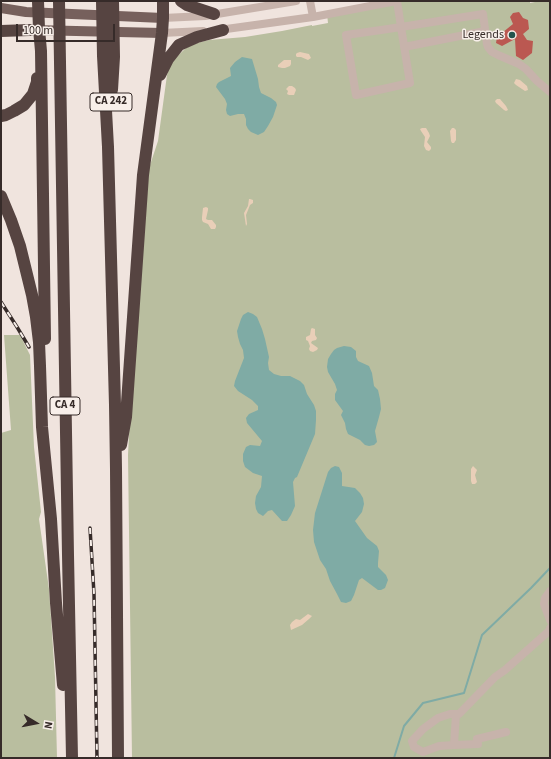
<!DOCTYPE html>
<style>
body{margin:0}
#map{position:relative;width:551px;height:759px;overflow:hidden;background:#f0e4de;font-family:"Source Sans 3",sans-serif}
canvas{display:block}
.frame{position:absolute;inset:0;border:2px solid #362b29;pointer-events:none}
.north{position:absolute;left:16px;top:703px;width:40px;height:40px;-webkit-text-stroke:3px #f8efea;paint-order:stroke;rotate:100deg;font-size:11px;font-weight:700;line-height:16px;text-align:center;color:#362b29}
.north::after{content:'';display:block;margin:auto;width:14px;height:18px;background:#362b29;clip-path:polygon(50% 0,100% 100%,50% 72%,0 100%)}
.scale{position:absolute;left:16px;top:24px;width:99px;height:18px;box-sizing:border-box;border:2px solid #362b29;border-top:0;padding-left:5px;font-size:12px;line-height:14px;white-space:nowrap;color:#362b29;-webkit-text-stroke:3px #f8efea;paint-order:stroke}
</style>
<div id="map">
<canvas width="551" height="759"></canvas>
<div class="frame"></div>
<div class="north">N</div>
<div class="scale">100 m</div>
</div>
<script>
const context = document.querySelector('canvas').getContext('2d');
context.lineJoin = 'round';
function fillPath(path, color) {
  context.fillStyle = color;
  context.fill(path, 'evenodd');
}
function toPath(rows) {
  const path = new Path2D();
  for (const r of rows) {
    path.moveTo(r[0], r[1]);
    for (let i = 2; i < r.length; i += 2) path.lineTo(r[i], r[i + 1]);
  }
  return path;
}
function stroke(path, color, width, dash) {
  context.strokeStyle = color;
  context.lineWidth = width;
  context.lineCap = dash ? 'butt' : 'round';
  context.setLineDash(dash || []);
  context.stroke(path);
}
function write(font, color, halo, rows, align = 'center') {
  context.font = font + ' "Source Sans 3",sans-serif';
  context.lineWidth = 3;
  context.setLineDash([]);
  context.textBaseline = 'middle';
  context.strokeStyle = halo;
  context.fillStyle = color;
  for (const [text, x, y, turn = 0] of rows) {
    context.save();
    context.translate(x, y);
    context.rotate((+turn || 0) * Math.PI / 180);
    context.textAlign = isNaN(turn) ? turn : align;
    if (halo) context.strokeText(text, 0, 0);
    context.fillText(text, 0, 0);
    context.restore();
  }
}
fillPath(toPath([
 [396,1,530,1,530,3,540,1,550,1,550,758,132,758,128,455,130,415,149,168,158,141,167,75,171,62,186,48,197,43,209,40,245,37,282,31,312,25,312,26,328,23,327,14],
 [4,335,20,335,30,355,34,447,41,512,39,519,49,589,55,677,57,758,1,758,1,433,11,430]
]), '#b9be9f');
fillPath(toPath([
 [300,52,309,54,311,58,308,60,301,57,297,57,296,56,296,54,297,53],
 [284,60,291,60,291,64,290,66,285,68,282,68,278,67,278,65],
 [516,79,520,80,527,86,528,90,525,91,516,85,514,83],
 [289,86,292,86,295,88,296,90,294,95,289,95,287,94,288,91,286,89],
 [497,99,500,99,506,106,508,110,506,111,504,110,496,103,495,101],
 [422,128,426,128,429,133,430,136,427,142,431,147,431,149,429,151,426,150,424,146,425,137,421,131,420,129],
 [452,128,454,128,456,130,456,140,454,143,452,143,451,141,450,131],
 [249,199,250,199,253,200,253,203,250,205,246,215,247,224,246,226,244,213,248,206],
 [206,207,208,208,208,210,206,219,208,220,212,220,216,225,216,227,215,229,211,229,208,224,203,222,202,220,202,217,203,208],
 [312,328,315,329,315,335,317,338,316,340,312,341,311,343,318,348,317,350,313,352,310,351,309,349,310,346,308,341,306,340,306,337,310,335,311,329],
 [473,466,477,470,475,475,477,482,475,484,472,484,471,481,471,469],
 [308,614,312,616,309,619,302,625,291,630,290,625,292,622,296,619,300,620]
]), '#e9cfb8');
fillPath(toPath([
 [242,57,252,59,258,79,259,87,261,93,271,98,276,102,277,105,273,117,268,126,264,132,258,135,251,132,248,129,246,125,246,119,244,114,238,114,230,116,227,114,226,110,227,104,225,99,216,87,217,84,219,82,231,76,230,68,235,62],
 [248,312,253,314,257,317,262,329,265,339,269,357,268,363,269,370,274,374,281,376,290,376,300,381,304,385,307,394,314,405,316,411,316,420,315,434,297,477,295,478,293,482,295,506,291,515,287,521,282,521,272,510,268,511,263,516,258,513,256,509,255,503,256,496,261,487,262,476,253,473,245,467,243,461,243,454,246,447,250,445,260,446,262,441,247,423,246,418,249,414,258,410,258,406,252,400,238,391,234,386,235,381,244,358,243,350,240,344,238,337,237,331,241,319,243,315],
 [344,346,351,347,356,351,356,357,358,361,369,366,372,373,374,386,378,390,380,399,381,409,379,417,375,431,377,442,374,445,369,446,365,445,360,440,348,434,346,429,345,423,341,415,343,411,335,400,335,394,337,390,335,384,328,372,327,367,328,359,331,354,334,350,337,348],
 [335,466,339,467,342,473,342,486,355,488,360,493,363,498,364,504,362,512,355,521,367,538,377,546,379,551,378,563,378,567,386,575,388,580,385,588,381,590,378,590,362,578,359,580,354,595,351,601,346,603,341,602,337,594,330,581,326,569,320,560,314,542,313,530,315,513,328,472,331,468]
]), '#7faba5');
stroke(toPath([
 [394,758,404,726,423,703,464,693,482,635,531,588,550,568]
]), '#7faba5', 2);
fillPath(toPath([
 [519,12,523,18,528,20,529,29,523,34,527,40,533,41,532,53,523,60,516,56,515,39,502,46,496,43,497,37,513,24,510,17,513,13]
]), '#bb5851');
stroke(toPath([
 [310,1,313,17],
 [397,1,401,27,410,83,356,95,346,35,381,30,401,27,483,14,487,44,488,47,492,52,498,55,519,64,526,69,537,81,550,92],
 [163,18,205,16,296,1],
 [219,30,313,17,396,1],
 [162,33,203,31],
 [404,47,485,31],
 [550,591,545,598,544,604,550,620],
 [456,714,454,745,439,746,423,752,414,747,412,741,423,729,438,718,450,714,459,714,495,677,505,670,549,631,550,628],
 [454,745,478,744,477,739,506,732]
]), '#c7b3ab', 8);
stroke(toPath([
 [1,8,26,12,163,18],
 [33,30,162,33]
]), '#76605c', 10);
stroke(toPath([
 [38,1,39,29,41,51,45,339],
 [59,1,68,555,72,758],
 [102,1,103,56,108,147,115,405,116,469,118,758],
 [181,1,187,5,214,14],
 [1,31,30,30],
 [160,75,168,59,179,45,197,37,223,30],
 [112,90,114,57,113,1],
 [1,116,6,115,14,111,24,105,33,94,37,82,37,78],
 [1,196,11,220,20,246,32,295,36,317,39,342,40,366,42,427,51,519,56,603,63,685],
 [121,445,126,417,143,175,162,33,163,18,163,1]
]), '#564441', 12);
const rail = toPath([
 [1,302,17,327,29,347],
 [90,528,94,594,97,758]
]);
stroke(rail, '#362b29', 3.5);
stroke(rail, '#f8efea', 2, [6]);
for (const [x, y, r, color] of [
 [512,35,4,"#22544e"]
]) {
  const dot = new Path2D();
  dot.arc(x, y, r, 0, 2 * Math.PI);
  context.fillStyle = color;
  context.fill(dot);
  stroke(dot, '#f8efea', 1.5);
}
for (const [x, y, w] of [
 [111,102,42],
 [65,406,30]
]) {
  const box = new Path2D();
  box.roundRect(x - w / 2, y - 9, w, 18, 3);
  context.fillStyle = '#f8efea';
  context.fill(box);
  stroke(box, '#362b29', 1);
}
write('bold 11px', '#362b29', null, [
 ["CA 242",111,102],
 ["CA 4",65,406]
]);
write('12px', '#362b29', '#f8efea', [
 ["Legends",504,35]
], 'right');
</script>
